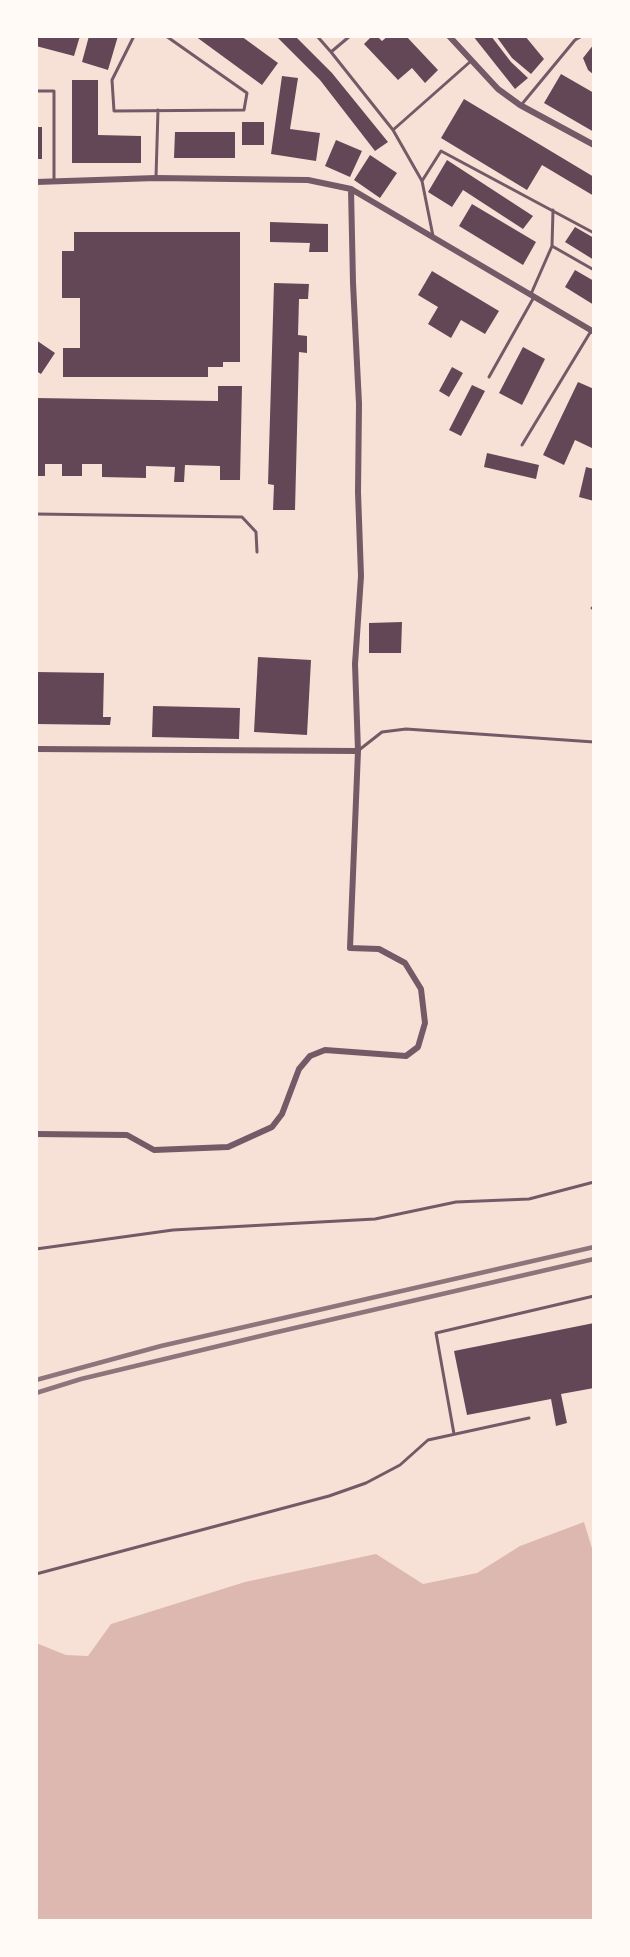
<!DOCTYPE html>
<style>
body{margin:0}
#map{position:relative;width:630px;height:1957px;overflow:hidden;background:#f7e1d7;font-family:"Noto Sans",sans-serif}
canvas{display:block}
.frame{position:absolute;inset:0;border:38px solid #fffaf5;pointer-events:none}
</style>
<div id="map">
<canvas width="630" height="1957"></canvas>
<div class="frame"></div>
</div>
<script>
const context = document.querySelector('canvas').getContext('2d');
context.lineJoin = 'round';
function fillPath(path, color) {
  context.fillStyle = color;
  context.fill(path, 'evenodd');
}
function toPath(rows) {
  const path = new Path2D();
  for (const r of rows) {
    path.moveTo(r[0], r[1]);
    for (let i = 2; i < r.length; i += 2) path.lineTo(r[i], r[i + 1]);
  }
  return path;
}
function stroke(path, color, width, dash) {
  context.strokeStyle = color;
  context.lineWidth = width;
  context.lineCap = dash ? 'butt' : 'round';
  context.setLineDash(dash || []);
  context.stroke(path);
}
fillPath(toPath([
 [584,1522,594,1555,594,1921,36,1921,36,1643,66,1655,88,1656,111,1624,245,1582,376,1554,423,1584,477,1573,520,1546]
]), '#dcb8b0');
fillPath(toPath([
 [36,36,80,36,74,56,36,46],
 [89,36,118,36,108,70,82,62],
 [195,36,241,36,278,63,262,85],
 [276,36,295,36,332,73,388,142,375,151,320,80],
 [372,36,377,36,382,41,388,36,406,36,438,70,425,83,412,68,398,80,364,44],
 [473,36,491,36,511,62,528,78,515,89],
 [496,36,525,36,544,59,531,74,512,58],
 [594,44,594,75,588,70,583,58],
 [561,74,594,93,594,132,544,103],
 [282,76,298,78,290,129,320,133,316,161,271,154],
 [72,80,98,80,98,135,141,136,141,163,72,163],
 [464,99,594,177,594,196,542,165,527,190,441,138],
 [242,122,264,122,264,145,242,145],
 [36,127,42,127,42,159,36,159],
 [175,132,235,132,235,158,174,158],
 [336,140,362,151,350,177,325,166],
 [370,155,397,173,380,198,354,180],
 [447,160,533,216,523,229,463,190,452,207,428,192],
 [472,204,536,242,523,265,459,226],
 [270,222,328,224,328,252,309,252,310,243,270,242],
 [575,227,594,238,594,260,565,242],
 [74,232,240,232,240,362,223,362,223,367,208,367,208,377,63,377,63,348,80,348,80,298,62,298,62,251,74,251],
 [575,270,594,281,594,305,565,287],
 [432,271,499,311,485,334,461,320,451,338,428,324,438,307,418,295],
 [274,283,309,284,308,299,299,299,298,335,307,336,307,353,299,352,295,510,273,510,274,485,268,484],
 [36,340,55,353,41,374,36,371],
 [523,347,545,359,522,405,499,393],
 [452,367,463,373,449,397,439,391],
 [578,382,594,389,594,449,575,440,564,465,543,455],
 [472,385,485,391,461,436,449,430],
 [218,386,242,386,240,480,220,480,220,466,185,465,184,482,174,482,175,467,146,466,146,478,102,477,102,464,82,464,82,476,62,476,62,464,45,464,45,476,36,476,36,398,218,401],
 [487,453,539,465,536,479,484,467],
 [586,467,594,469,594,501,579,497],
 [402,622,401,653,369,653,369,623],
 [258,657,311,660,307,735,254,732],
 [36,672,104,673,103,717,111,717,110,725,36,724],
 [153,706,240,708,239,739,152,737],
 [594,1323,594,1388,561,1394,567,1423,556,1426,551,1399,467,1415,454,1351]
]), '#644757');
stroke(toPath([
 [134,36,112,80,114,111,244,110,247,93,166,36],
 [317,36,331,52],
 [350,36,331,52,393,130],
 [36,91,54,91,54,181],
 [522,104,575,40,582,36],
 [156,177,158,110],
 [422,181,441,151,594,233],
 [433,236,422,181,393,130,471,61],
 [552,246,594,270],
 [531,294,552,246,553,210],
 [489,377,534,297],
 [522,445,591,331],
 [36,514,242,517,256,532,257,552],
 [592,608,594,608],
 [359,750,382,732,406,729,594,742],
 [36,1249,173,1230,375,1219,456,1202,529,1199,594,1182],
 [454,1434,436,1333,594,1296],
 [36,1574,329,1496,366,1483,400,1465,428,1440,529,1418]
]), '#755966', 3);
stroke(toPath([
 [449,36,498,89,520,105,594,145],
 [36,182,156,178,308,180,351,189,594,332],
 [36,749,358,751],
 [36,1134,127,1135,154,1150,228,1147,272,1127,282,1114,299,1069,310,1056,325,1050,406,1056,418,1047,425,1023,421,989,405,963,379,949,350,948,358,751,355,664,361,576,358,492,359,404,353,283,351,189]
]), '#755966', 6);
stroke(toPath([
 [36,1380,161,1346,594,1247],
 [36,1393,81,1379,273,1333,594,1259]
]), '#8f747c', 4.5);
</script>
